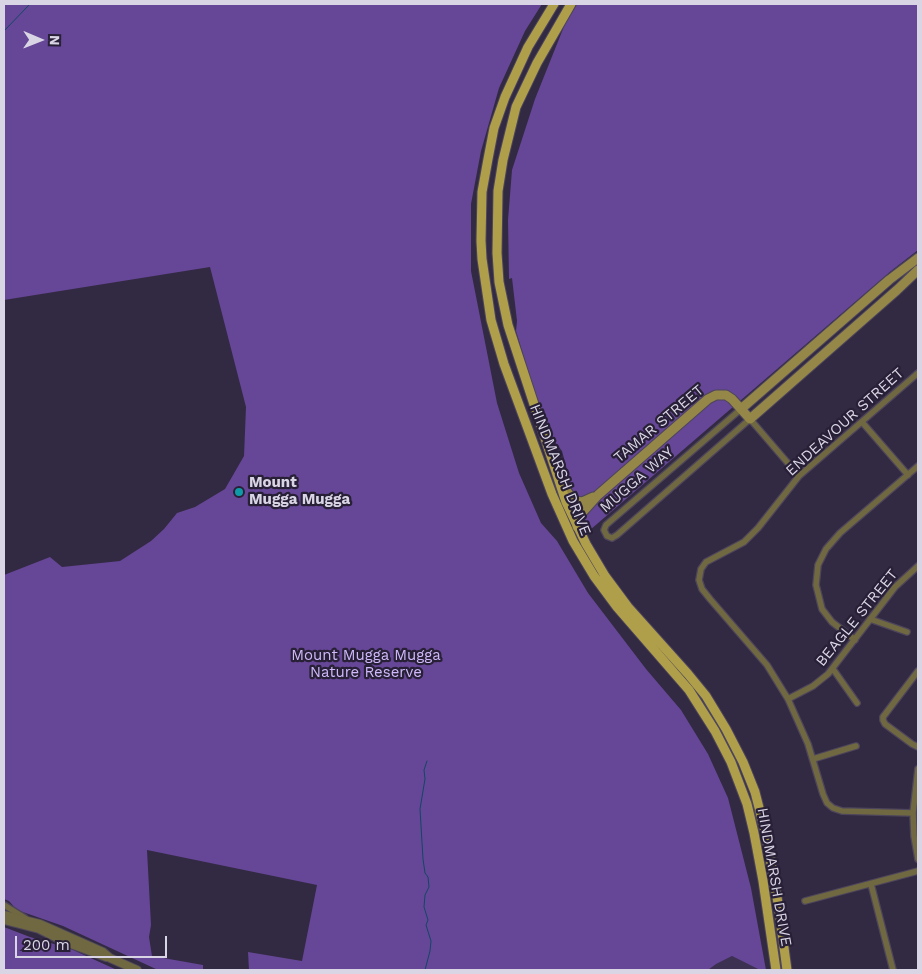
<!DOCTYPE html>
<style>
body{margin:0}
#map{position:relative;width:922px;height:974px;overflow:hidden;background:#322942;font-family:"Work Sans",sans-serif}
canvas{display:block}
.frame{position:absolute;inset:0;border:5px solid #dad5e5;pointer-events:none}
.north{position:absolute;left:15px;top:15px;width:50px;height:50px;-webkit-text-stroke:4px #282037;paint-order:stroke;rotate:91deg;font-size:14px;font-weight:700;line-height:20px;text-align:center;color:#dad5e5}
.north::after{content:'';display:block;margin:auto;width:18px;height:22px;background:#dad5e5;clip-path:polygon(50% 0,100% 100%,50% 72%,0 100%)}
.scale{position:absolute;left:15px;top:936px;width:152px;height:22px;box-sizing:border-box;border:2px solid #dad5e5;border-top:0;padding-left:6px;font-size:15px;line-height:18px;white-space:nowrap;color:#dad5e5;-webkit-text-stroke:4px #282037;paint-order:stroke}
</style>
<div id="map">
<canvas width="922" height="974"></canvas>
<div class="frame"></div>
<div class="north">N</div>
<div class="scale">200 m</div>
</div>
<script>
const context = document.querySelector('canvas').getContext('2d');
context.lineJoin = 'round';
function fillPath(path, color) {
  context.fillStyle = color;
  context.fill(path, 'evenodd');
}
function toPath(rows) {
  const path = new Path2D();
  for (const r of rows) {
    path.moveTo(r[0], r[1]);
    for (let i = 2; i < r.length; i += 2) path.lineTo(r[i], r[i + 1]);
  }
  return path;
}
function stroke(path, color, width, dash) {
  context.strokeStyle = color;
  context.lineWidth = width;
  context.lineCap = dash ? 'butt' : 'round';
  context.setLineDash(dash || []);
  context.stroke(path);
}
function write(font, color, halo, rows, align = 'center') {
  context.font = font + ' "Work Sans",sans-serif';
  context.lineWidth = 4.5;
  context.setLineDash([]);
  context.textBaseline = 'middle';
  context.strokeStyle = halo;
  context.fillStyle = color;
  for (const [text, x, y, turn = 0] of rows) {
    context.save();
    context.translate(x, y);
    context.rotate((+turn || 0) * Math.PI / 180);
    context.textAlign = isNaN(turn) ? turn : align;
    if (halo) context.strokeText(text, 0, 0);
    context.fillText(text, 0, 0);
    context.restore();
  }
}
fillPath(toPath([
 [732,956,760,970,708,970,715,964]
]), '#3c3150');
fillPath(toPath([
 [4,4,542,4,525,31,499,88,481,151,471,204,471,271,497,403,519,473,541,523,557,541,588,593,646,669,681,710,708,754,728,798,751,888,766,970,760,970,732,956,716,964,708,970,249,970,248,952,302,961,317,885,147,850,151,925,149,937,152,956,203,965,203,970,158,970,63,926,17,910,9,901,4,899,4,575,50,557,62,567,120,561,151,541,164,529,177,513,195,507,225,489,244,456,246,407,210,267,4,300],
 [577,4,918,4,918,250,891,271,590,530,574,496,562,451,552,438,534,391,516,331,517,321,512,278,509,279,508,220,512,170,535,99,565,24],
 [4,927,30,937,71,949,117,970,4,970]
]), '#664696');
stroke(toPath([
 [4,31,30,4],
 [425,970,430,951,431,941,426,925,428,920,424,907,425,895,429,887,428,877,425,873,423,859,420,809,425,779,424,770,427,761]
]), '#114766', 1);
const minor = toPath([
 [741,409,606,525,604,530,607,536,612,538,617,535,750,419,799,476],
 [862,422,908,475],
 [870,619,907,632],
 [855,640,832,622,822,609,816,585,818,565,826,549,840,533,918,466],
 [833,669,857,703],
 [918,671,883,717,883,720,885,724,912,744,918,747],
 [788,699,813,686,828,674,895,587,918,566],
 [813,759,856,746],
 [918,769,913,813,914,836,918,859],
 [913,813,842,811,833,808,827,803,823,794,808,744,788,699,767,665,710,599,702,589,699,580,701,569,706,562,744,542,758,528,799,476,918,373],
 [871,884,893,970],
 [805,901,918,871],
 [4,905,25,918]
]);
const tertiary = toPath([
 [4,915,40,924,103,952,110,958,137,970],
 [4,920,39,929,63,941,106,957]
]);
const secondary = toPath([
 [741,409,889,280,918,258],
 [561,483,571,497,576,501,582,502,593,497],
 [577,527,580,515,598,495,708,399,716,395,726,395,732,399,750,419,897,290,918,270]
]);
const primary = toPath([
 [554,4,528,47,505,97,494,128,488,159,482,192,481,241,482,259,491,320,504,364,552,494,573,541,594,576,617,607,689,690,715,731,731,762,747,804,754,833,763,881,776,970],
 [571,4,537,63,516,107,503,160,498,191,497,253,499,282,508,325,566,502,586,544,605,576,628,607,688,674,706,696,726,729,743,762,755,792,766,835,778,903,787,970]
]);
stroke(minor, '#4d455c', 8);
stroke(tertiary, '#4d455c', 10);
stroke(secondary, '#4d455c', 11);
stroke(primary, '#4d455c', 11);
stroke(minor, '#6f6841', 5.5);
stroke(tertiary, '#6f6841', 8);
stroke(secondary, '#948747', 9);
stroke(primary, '#b09f4a', 9);
for (const [x, y, r, color] of [
 [239,492,5,"#0f9aa8"]
]) {
  const dot = new Path2D();
  dot.arc(x, y, r, 0, 2 * Math.PI);
  context.fillStyle = color;
  context.fill(dot);
  stroke(dot, '#282037', 2);
}
write('15px', '#dad5e5', '#282037', [
 ["ENDEAVOUR STREET",845,422,-42],
 ["TAMAR STREET",659,424,-40],
 ["HINDMARSH DRIVE",560,470,68],
 ["MUGGA WAY",637,480,-41],
 ["BEAGLE STREET",857,618,-51],
 ["HINDMARSH DRIVE",774,877,80]
]);
write('bold 15px', '#dad5e5', '#282037', [
 ["Mount",249,483],
 ["Mugga Mugga",249,500]
], 'left');
write('15px', '#cfb9fb', '#282037', [
 ["Mount Mugga Mugga",366,656],
 ["Nature Reserve",366,673]
]);
</script>
